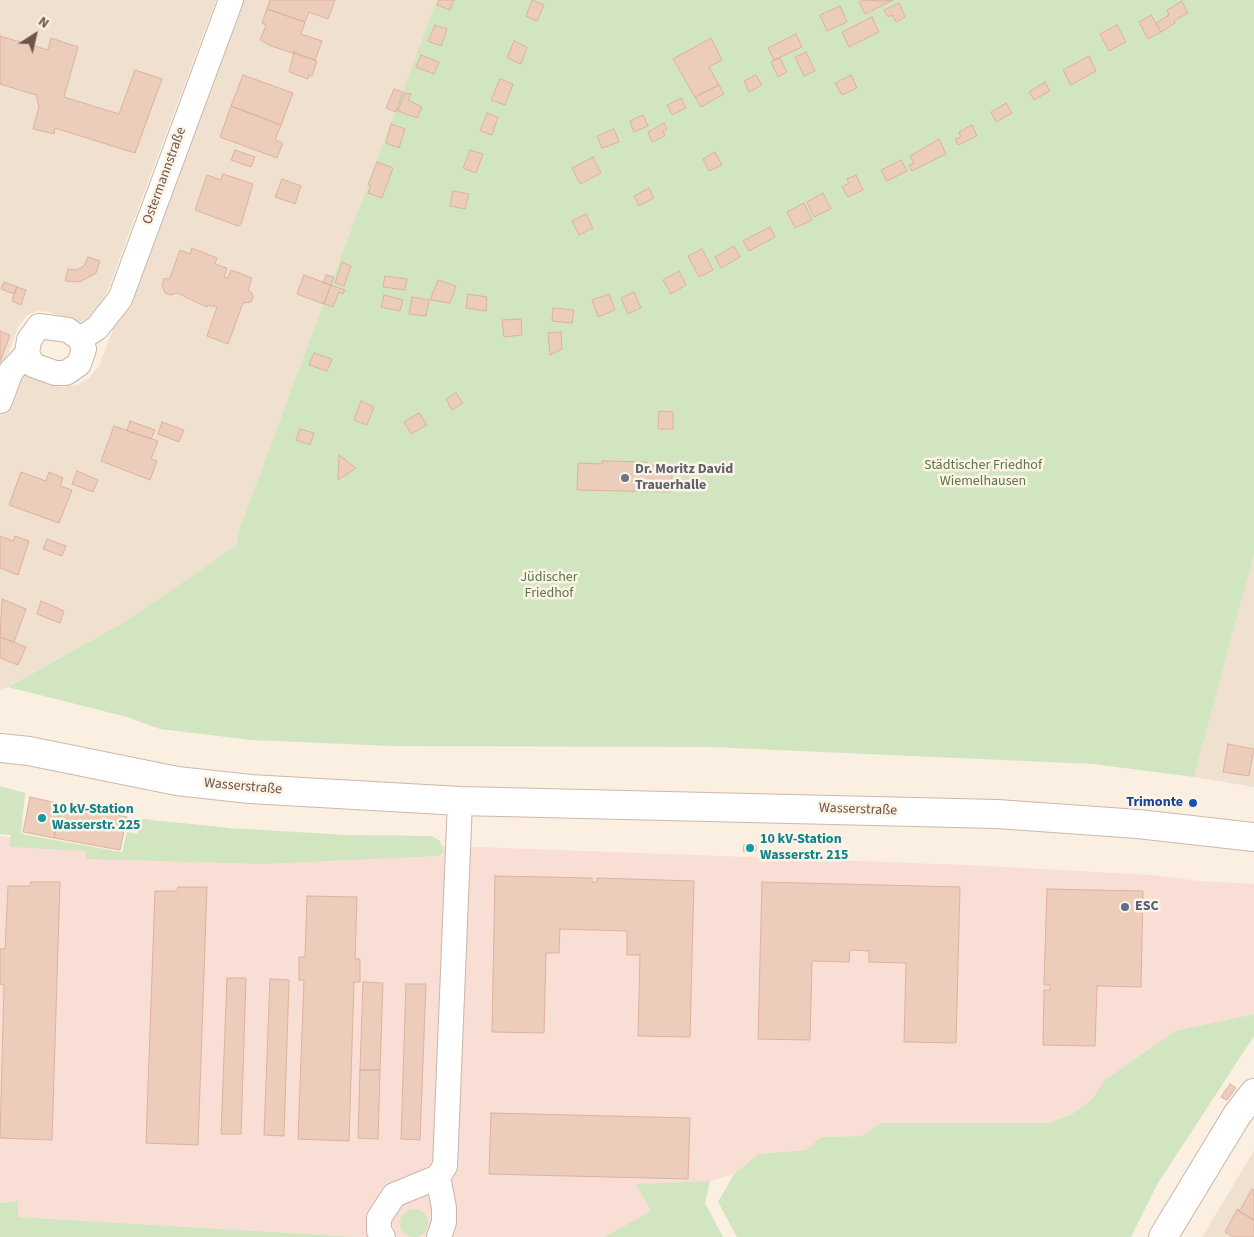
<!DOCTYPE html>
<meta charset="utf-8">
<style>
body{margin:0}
#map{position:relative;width:1254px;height:1237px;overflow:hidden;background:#faefe1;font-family:"Source Sans 3",sans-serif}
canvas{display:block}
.north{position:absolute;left:10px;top:10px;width:50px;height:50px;-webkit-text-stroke:4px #fdf3e7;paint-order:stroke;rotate:35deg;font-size:14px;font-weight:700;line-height:20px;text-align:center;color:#6e554a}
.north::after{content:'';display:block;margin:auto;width:18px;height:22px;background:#6e554a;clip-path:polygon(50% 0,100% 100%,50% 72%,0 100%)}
</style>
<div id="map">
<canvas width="1254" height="1237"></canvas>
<div class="north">N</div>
</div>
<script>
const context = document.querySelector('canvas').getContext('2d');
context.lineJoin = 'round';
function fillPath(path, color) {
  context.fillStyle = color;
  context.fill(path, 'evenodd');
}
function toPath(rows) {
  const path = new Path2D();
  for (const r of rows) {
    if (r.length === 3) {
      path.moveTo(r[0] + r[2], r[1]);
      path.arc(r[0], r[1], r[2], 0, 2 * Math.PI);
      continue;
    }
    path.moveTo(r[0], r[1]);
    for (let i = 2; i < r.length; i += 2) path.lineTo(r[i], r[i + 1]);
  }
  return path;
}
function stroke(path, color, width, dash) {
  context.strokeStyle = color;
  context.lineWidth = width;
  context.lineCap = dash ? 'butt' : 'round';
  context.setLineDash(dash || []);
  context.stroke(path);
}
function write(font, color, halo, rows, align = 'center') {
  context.font = font + ' "Source Sans 3",sans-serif';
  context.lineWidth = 5;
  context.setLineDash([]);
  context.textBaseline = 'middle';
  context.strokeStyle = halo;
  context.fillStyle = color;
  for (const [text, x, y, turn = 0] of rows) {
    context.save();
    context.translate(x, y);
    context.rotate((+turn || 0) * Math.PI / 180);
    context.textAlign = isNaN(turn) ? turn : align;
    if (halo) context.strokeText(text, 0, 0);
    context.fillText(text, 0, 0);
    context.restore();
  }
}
fillPath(toPath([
 [0,0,216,0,104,300,108,302,95,316,82,321,72,321,49,312,37,311,27,315,18,327,0,375],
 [239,0,438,0,238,533,237,545,124,622,0,691,0,416,4,404,19,379,27,374,48,384,64,387,78,385,89,378,99,366],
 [1254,554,1254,787,1194,777],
 [1254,1151,1254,1237,1202,1237]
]), '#f0e0d0');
fillPath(toPath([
 [0,836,124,855,422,845,967,865,1151,875,1199,881,1254,884,1254,1014,1175,1031,1105,1080,1091,1100,1072,1114,1048,1123,881,1123,863,1136,821,1137,806,1150,758,1154,734,1174,710,1181,604,1237,358,1237,18,1217,18,1201,0,1203]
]), '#f9ded6');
fillPath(toPath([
 [437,0,1254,0,1254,554,1194,777,1093,764,710,747,392,746,252,740,160,729,127,717,8,687,124,622,237,545,238,533],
 [0,786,25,793,21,834,122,852,127,832,137,834,142,819,229,828,347,835,432,836,440,841,444,852,437,856,264,864,86,859,86,851,10,847,11,835,0,834],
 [1254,1014,1254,1036,1158,1183,1131,1237,737,1237,718,1202,734,1174,758,1154,806,1150,821,1137,862,1136,881,1123,1048,1123,1072,1114,1091,1100,1105,1080,1175,1031],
 [710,1181,705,1203,723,1237,604,1237,651,1211,636,1184],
 [18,1201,18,1217,358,1237,0,1237,0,1203],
 [414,1223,14]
]), '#d2e5c1');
const building = toPath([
 [270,0,335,0,328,19,309,12,305,22,267,9,270,0],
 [439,0,454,0,450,10,437,5,439,0],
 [532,0,544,5,537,21,526,16,532,0],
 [864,0,882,1,893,0,865,14,859,2,864,0],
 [1182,1,1188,13,1174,21,1175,23,1161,32,1156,23,1169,15,1167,10,1182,1],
 [899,3,905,17,896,22,892,15,888,17,884,10,899,3],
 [840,6,847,22,827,31,820,15,840,6],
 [267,9,305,22,301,34,322,41,315,60,271,46,260,40,266,25,262,23,267,9],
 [1151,15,1161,32,1148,39,1139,22,1151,15],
 [872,17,879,32,849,47,842,32,872,17],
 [435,25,447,29,441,46,428,41,435,25],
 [1117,25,1126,42,1109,51,1100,34,1117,25],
 [796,34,802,47,774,60,768,48,796,34],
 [0,36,48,50,51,38,78,47,64,97,119,114,135,70,162,79,135,153,55,128,54,134,33,129,39,107,36,95,0,84,0,36],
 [711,38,722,60,709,67,719,85,695,97,673,59,711,38],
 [514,41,527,47,521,64,507,58,514,41],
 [294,52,317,61,312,76,309,75,308,79,289,72,294,52],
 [806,52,815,71,804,76,795,57,806,52],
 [421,55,439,62,434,74,416,67,421,55],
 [1089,56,1096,71,1071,85,1063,70,1089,56],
 [780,58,787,72,778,77,771,62,780,58],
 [243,75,293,93,281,125,231,106,243,75],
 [756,75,762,85,749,92,744,81,756,75],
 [851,75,857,88,842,95,835,83,851,75],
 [500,79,513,84,505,105,491,100,500,79],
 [1045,82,1050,91,1034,100,1029,92,1045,82],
 [719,85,724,94,701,107,695,97,719,85],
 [394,89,403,92,396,112,386,108,394,89],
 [405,93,411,94,408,100,422,107,417,118,398,111,405,93],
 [681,98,686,108,672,115,667,105,681,98],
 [1006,103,1012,113,996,122,991,112,1006,103],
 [231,106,281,125,275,140,283,143,277,158,220,137,231,106],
 [487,113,498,117,492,135,480,131,487,113],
 [643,115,648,126,634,132,630,121,643,115],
 [664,123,667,129,663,131,665,136,652,142,648,132,664,123],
 [391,124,405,129,399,148,386,143,391,124],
 [972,125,977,136,958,145,955,139,961,137,959,132,972,125],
 [614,129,619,142,602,148,597,136,614,129],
 [939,139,946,154,912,171,909,165,914,163,910,156,939,139],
 [235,150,255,157,251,167,231,160,235,150],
 [470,150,483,154,476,173,463,168,470,150],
 [715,152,722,165,709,171,703,159,715,152],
 [593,157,601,173,580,184,572,168,593,157],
 [901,160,907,171,887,181,881,170,901,160],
 [377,162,393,168,382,198,368,193,371,185,368,185,377,162],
 [223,174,253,184,241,224,238,226,195,210,207,175,221,180,223,174],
 [856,175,863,190,848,197,842,187,849,183,847,179,856,175],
 [282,179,301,186,295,204,275,197,282,179],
 [649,188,654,198,639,206,634,196,649,188],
 [453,191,469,194,465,209,450,206,453,191],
 [823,193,831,209,814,217,807,202,823,193],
 [804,203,812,220,795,228,787,212,804,203],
 [586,214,593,228,579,235,572,221,586,214],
 [770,227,775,237,749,251,743,241,770,227],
 [734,246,740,257,721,268,715,257,734,246],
 [192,248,217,258,215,264,227,268,224,277,228,278,231,270,252,278,248,290,252,293,253,298,251,302,243,303,228,344,207,336,217,307,208,305,207,307,177,293,171,295,165,293,162,285,164,279,170,278,180,250,190,254,192,248],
 [702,249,713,270,699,277,688,256,702,249],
 [88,257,100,261,96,273,80,282,65,281,68,269,77,270,84,266,88,257],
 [342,262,351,266,344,286,335,283,342,262],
 [679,271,686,285,671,294,663,280,679,271],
 [304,275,331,285,324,304,297,294,304,275],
 [326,275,334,277,331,285,323,283,326,275],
 [385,276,407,279,405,290,383,287,385,276],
 [438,280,456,286,450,303,430,300,438,280],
 [4,282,17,287,14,294,1,289,4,282],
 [331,285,345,290,343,294,339,292,333,307,324,304,331,285],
 [17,287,26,290,21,305,12,301,17,287],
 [634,292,641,308,628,314,621,298,634,292],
 [468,294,487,297,486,311,466,308,468,294],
 [609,294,615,310,598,317,592,300,609,294],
 [384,295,403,300,400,311,381,307,384,295],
 [412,297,429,300,426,316,409,314,412,297],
 [553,308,574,310,572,323,552,321,553,308],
 [521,319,522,335,504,337,502,320,521,319],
 [0,331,10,335,0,362,0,331],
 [561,332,562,349,550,355,548,333,561,332],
 [314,353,332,359,327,371,309,365,314,353],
 [456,393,463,403,452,410,446,399,456,393],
 [361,401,374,407,367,425,354,420,361,401],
 [659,411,673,412,673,429,658,429,659,411],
 [419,413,427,425,411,434,404,422,419,413],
 [130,421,155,430,151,439,127,431,130,421],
 [162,422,184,430,179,442,158,434,162,422],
 [114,426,158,441,151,459,157,461,150,480,101,461,114,426],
 [300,429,314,433,310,445,296,440,300,429],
 [339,455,356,468,338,480,339,455],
 [602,461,647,462,647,465,672,466,671,492,577,490,578,463,602,464,602,461],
 [77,471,98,480,93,492,72,484,77,471],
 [21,472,46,481,49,472,63,478,60,486,72,490,59,523,9,505,21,472],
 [0,536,13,541,15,536,29,541,18,575,0,568,0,536],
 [47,539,66,546,62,556,43,549,47,539],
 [2,599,26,609,14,642,0,637,2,599],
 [41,601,64,611,60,623,37,614,41,601],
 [0,637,26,647,18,665,0,658,0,637],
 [1228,744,1254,749,1249,776,1223,772,1228,744],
 [30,797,61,804,54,838,23,832,30,797],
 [61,804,127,817,120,850,54,838,61,804],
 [744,845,756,845,756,851,743,851,744,845],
 [495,876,592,878,592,882,597,882,597,878,694,881,690,1037,638,1036,640,955,627,955,627,931,560,929,559,953,546,953,544,1033,492,1032,495,876],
 [31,882,60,882,52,1140,0,1138,4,985,0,984,0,949,5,949,8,886,30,886,31,882],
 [762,882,960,887,956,1043,904,1042,906,963,869,962,869,951,850,950,849,962,812,961,810,1040,758,1039,762,882],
 [178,887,207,887,198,1145,146,1143,155,891,177,891,178,887],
 [1047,889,1143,891,1141,987,1097,986,1095,1046,1043,1045,1044,990,1050,990,1050,985,1044,985,1047,889],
 [307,896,357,897,355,959,360,959,360,982,354,982,349,1141,298,1139,304,980,299,980,299,957,305,957,307,896],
 [227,978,246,978,241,1134,221,1134,227,978],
 [270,979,289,980,284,1136,264,1135,270,979],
 [363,982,383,983,380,1070,360,1070,363,982],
 [406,984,426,984,420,1140,401,1139,406,984],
 [360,1070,380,1070,378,1139,358,1138,360,1070],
 [1230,1084,1236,1088,1227,1100,1221,1097,1230,1084],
 [491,1113,690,1118,688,1179,489,1174,491,1113],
 [1252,1189,1254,1190,1254,1220,1237,1210,1240,1210,1252,1189],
 [1237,1210,1254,1220,1254,1237,1233,1237,1225,1232,1237,1210]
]);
fillPath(building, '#ecccbb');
stroke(building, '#deb29d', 1);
const minor = toPath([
 [39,326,68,330,80,339,84,349,79,364,66,373,55,373,33,365,27,354,29,340,39,326],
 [80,339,97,328,120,299,231,0],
 [0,401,11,371,27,354],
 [438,1177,444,1208,444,1222,439,1237],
 [383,1237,379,1231,379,1218,394,1195,438,1177,445,1166,460,801]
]);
const tertiary = toPath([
 [1163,1237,1237,1115,1254,1093]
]);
const secondary = toPath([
 [0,748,29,751,177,781,250,789,460,801,997,814,1138,824,1254,837]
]);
stroke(minor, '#c9b6a9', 26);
stroke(tertiary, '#c9b6a9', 30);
stroke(secondary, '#ceb8aa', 30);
stroke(minor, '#fff', 24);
stroke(tertiary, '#fff', 28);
stroke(secondary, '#fff', 28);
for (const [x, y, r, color] of [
 [625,478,5,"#6b7280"],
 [1193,803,5,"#1a4fb4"],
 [42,818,5,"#0f9aa8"],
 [750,848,5,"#0f9aa8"],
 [1125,907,5,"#5c6f8a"]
]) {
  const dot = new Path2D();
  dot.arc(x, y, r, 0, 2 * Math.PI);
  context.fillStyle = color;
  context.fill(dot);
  stroke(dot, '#fdf3e7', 2);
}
write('14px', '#6e554a', '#fdf3e7', [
 ["Ostermannstraße",165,176,-70],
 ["Wasserstraße",243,787,5],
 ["Wasserstraße",858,810,2]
]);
write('14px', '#587946', '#fdf3e7', [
 ["Städtischer Friedhof",983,466],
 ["Wiemelhausen",983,482],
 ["Jüdischer",549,578],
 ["Friedhof",549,594]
]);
write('bold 14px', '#5b616d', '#fdf3e7', [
 ["Dr. Moritz David",635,470],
 ["Trauerhalle",635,486]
], 'left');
write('bold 14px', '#164399', '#fdf3e7', [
 ["Trimonte",1183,803]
], 'right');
write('bold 14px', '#0d838f', '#fdf3e7', [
 ["10 kV-Station",52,810],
 ["Wasserstr. 225",52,826],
 ["10 kV-Station",760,840],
 ["Wasserstr. 215",760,856]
], 'left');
write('bold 14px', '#4e5e75', '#fdf3e7', [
 ["ESC",1135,907]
], 'left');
</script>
